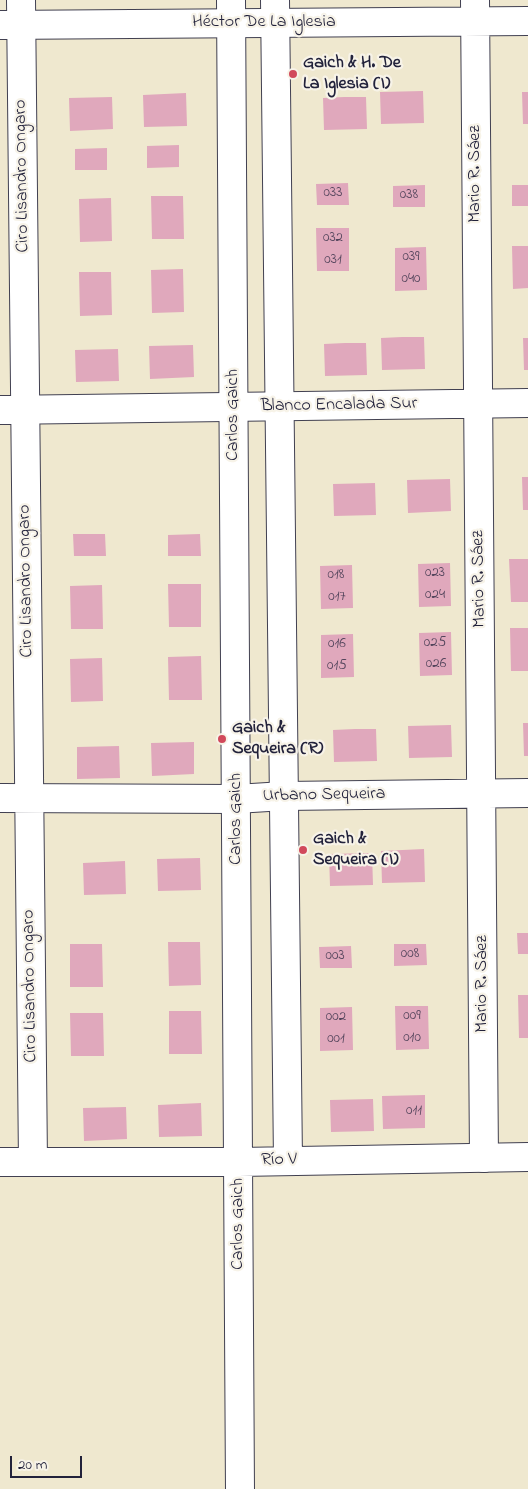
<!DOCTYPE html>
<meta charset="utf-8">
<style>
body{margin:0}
#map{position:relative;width:528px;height:1489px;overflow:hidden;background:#efe8cf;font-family:"Indie Flower",sans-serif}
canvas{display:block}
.scale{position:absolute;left:10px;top:1456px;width:72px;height:22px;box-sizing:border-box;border:2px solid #22223b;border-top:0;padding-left:6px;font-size:15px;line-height:18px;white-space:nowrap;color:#22223b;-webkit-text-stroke:4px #f7f3e8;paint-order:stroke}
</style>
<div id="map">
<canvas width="528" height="1489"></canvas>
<div class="scale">20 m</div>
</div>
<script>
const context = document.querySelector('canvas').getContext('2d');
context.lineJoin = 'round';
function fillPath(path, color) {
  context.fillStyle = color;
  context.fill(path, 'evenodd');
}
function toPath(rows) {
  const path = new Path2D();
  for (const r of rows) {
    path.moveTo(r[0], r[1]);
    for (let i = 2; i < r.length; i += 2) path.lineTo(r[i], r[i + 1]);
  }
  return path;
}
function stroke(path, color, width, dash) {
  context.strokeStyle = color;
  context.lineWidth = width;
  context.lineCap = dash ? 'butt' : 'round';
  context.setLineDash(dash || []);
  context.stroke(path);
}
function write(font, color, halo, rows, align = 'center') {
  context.font = font + ' "Indie Flower",sans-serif';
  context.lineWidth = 4.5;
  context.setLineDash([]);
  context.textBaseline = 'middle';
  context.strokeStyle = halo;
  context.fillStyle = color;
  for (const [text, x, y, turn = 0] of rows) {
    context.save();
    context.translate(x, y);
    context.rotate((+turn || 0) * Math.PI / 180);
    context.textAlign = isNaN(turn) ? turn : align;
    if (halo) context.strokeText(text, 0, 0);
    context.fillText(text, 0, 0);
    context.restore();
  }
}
fillPath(toPath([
 [423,91,424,123,381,124,380,92],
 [522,92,528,92,528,124,523,124],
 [186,93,187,126,144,127,143,95],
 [112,97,113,129,70,131,69,98],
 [344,97,366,97,367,129,324,130,323,98],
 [179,145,179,167,147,168,147,146],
 [107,148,107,170,75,170,75,149],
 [348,183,349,205,317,205,316,184],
 [425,185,425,207,393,207,393,186],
 [512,185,528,185,528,206,512,206],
 [151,196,183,196,184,239,152,239],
 [111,198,112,241,80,242,79,199],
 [316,228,349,228,349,271,317,271],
 [512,246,528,246,528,288,513,289],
 [426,247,427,290,395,291,395,248],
 [183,269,184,312,152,313,151,270],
 [79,272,111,272,112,315,80,316],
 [402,337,424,337,425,369,382,370,381,338],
 [523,338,528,338,528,370,524,370],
 [345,343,366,343,367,375,325,376,324,344],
 [193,345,194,377,150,379,149,346],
 [118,349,119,381,76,382,75,350],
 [522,477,528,477,528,510,523,510],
 [450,479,451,511,408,513,407,480],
 [375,483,376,515,334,516,333,484],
 [73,534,105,534,106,556,74,556],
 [200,534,201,556,168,556,168,535],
 [509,559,528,559,528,602,511,602],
 [450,563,451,606,419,607,418,564],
 [352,565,353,608,321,609,320,566],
 [168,584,201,584,201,627,169,627],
 [102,585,103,629,71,629,70,586],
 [510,628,528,628,528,671,511,671],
 [451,632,452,675,420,676,419,633],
 [353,634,354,677,321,678,321,635],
 [201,656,202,700,169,700,168,657],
 [102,658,103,701,71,702,70,659],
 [523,723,528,723,528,756,524,756],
 [451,725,452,757,409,758,408,726],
 [355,729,376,729,377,761,334,762,333,730],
 [194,742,194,774,152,776,151,743],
 [119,746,120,778,77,779,77,747],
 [424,849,425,882,382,883,381,851],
 [372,853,373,885,330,886,329,854],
 [200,858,201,890,158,891,157,859],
 [125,861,126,894,84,895,83,863],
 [517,933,528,933,528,954,518,954],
 [168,942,200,942,201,985,169,986],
 [70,944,102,944,103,987,70,987],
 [394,944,426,944,427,965,394,966],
 [351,946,352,968,320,968,319,947],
 [518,995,528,995,528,1038,519,1038],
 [395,1006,428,1006,429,1049,396,1050],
 [352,1007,353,1050,320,1051,320,1008],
 [169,1011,201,1011,202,1054,169,1054],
 [70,1013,103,1013,104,1056,71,1056],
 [425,1095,425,1128,383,1129,382,1096],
 [373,1099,374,1131,331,1132,330,1100],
 [201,1103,202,1136,159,1137,158,1105],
 [126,1107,127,1139,84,1141,83,1108]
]), '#e0a8bc');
const minor = toPath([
 [21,0,33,1162],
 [475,0,484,1158],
 [0,25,528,21],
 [0,410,528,403],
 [0,798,236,799,284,796,528,793]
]);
const tertiary = toPath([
 [231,0,240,1489],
 [275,0,288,1161],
 [0,1162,239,1162,528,1157]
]);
stroke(minor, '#414051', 30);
stroke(tertiary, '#414051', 30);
stroke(minor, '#fff', 28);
stroke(tertiary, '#fff', 28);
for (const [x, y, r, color] of [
 [293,74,5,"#d1495b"],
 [222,739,5,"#d1495b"],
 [303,850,5,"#d1495b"]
]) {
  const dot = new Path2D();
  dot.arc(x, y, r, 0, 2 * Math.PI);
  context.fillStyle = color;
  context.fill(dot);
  stroke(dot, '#f7f3e8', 2);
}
write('15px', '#52445b', null, [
 ["033",333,194],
 ["038",409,196],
 ["032",333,239],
 ["039",411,258],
 ["031",333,261],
 ["040",411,280],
 ["023",435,574],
 ["018",336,576],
 ["024",435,596],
 ["017",337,598],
 ["025",435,644],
 ["016",337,645],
 ["026",436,665],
 ["015",337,667],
 ["008",410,955],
 ["003",335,957],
 ["009",412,1017],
 ["002",336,1018],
 ["010",412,1039],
 ["001",336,1040],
 ["011",414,1112]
]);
write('18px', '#22223b', '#f7f3e8', [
 ["Héctor De La Iglesia",264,23],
 ["Mario R. Sáez",476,174,-90],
 ["Ciro Lisandro Ongaro",23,176,-91],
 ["Blanco Encalada Sur",339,406,-1],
 ["Carlos Gaich",234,415,-90],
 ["Mario R. Sáez",480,579,-91],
 ["Ciro Lisandro Ongaro",27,581,-91],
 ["Urbano Sequeira",324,796,-1],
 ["Carlos Gaich",237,819,-90],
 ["Mario R. Sáez",483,984,-90],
 ["Ciro Lisandro Ongaro",31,986,-91],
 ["Río V",279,1161,-1],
 ["Carlos Gaich",239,1224,-90]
]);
write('bold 18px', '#22223b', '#f7f3e8', [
 ["Gaich & H. De",303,64],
 ["La Iglesia (I)",303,85],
 ["Gaich &",232,729],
 ["Sequeira (R)",232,750],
 ["Gaich &",313,840],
 ["Sequeira (I)",313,861]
], 'left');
</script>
